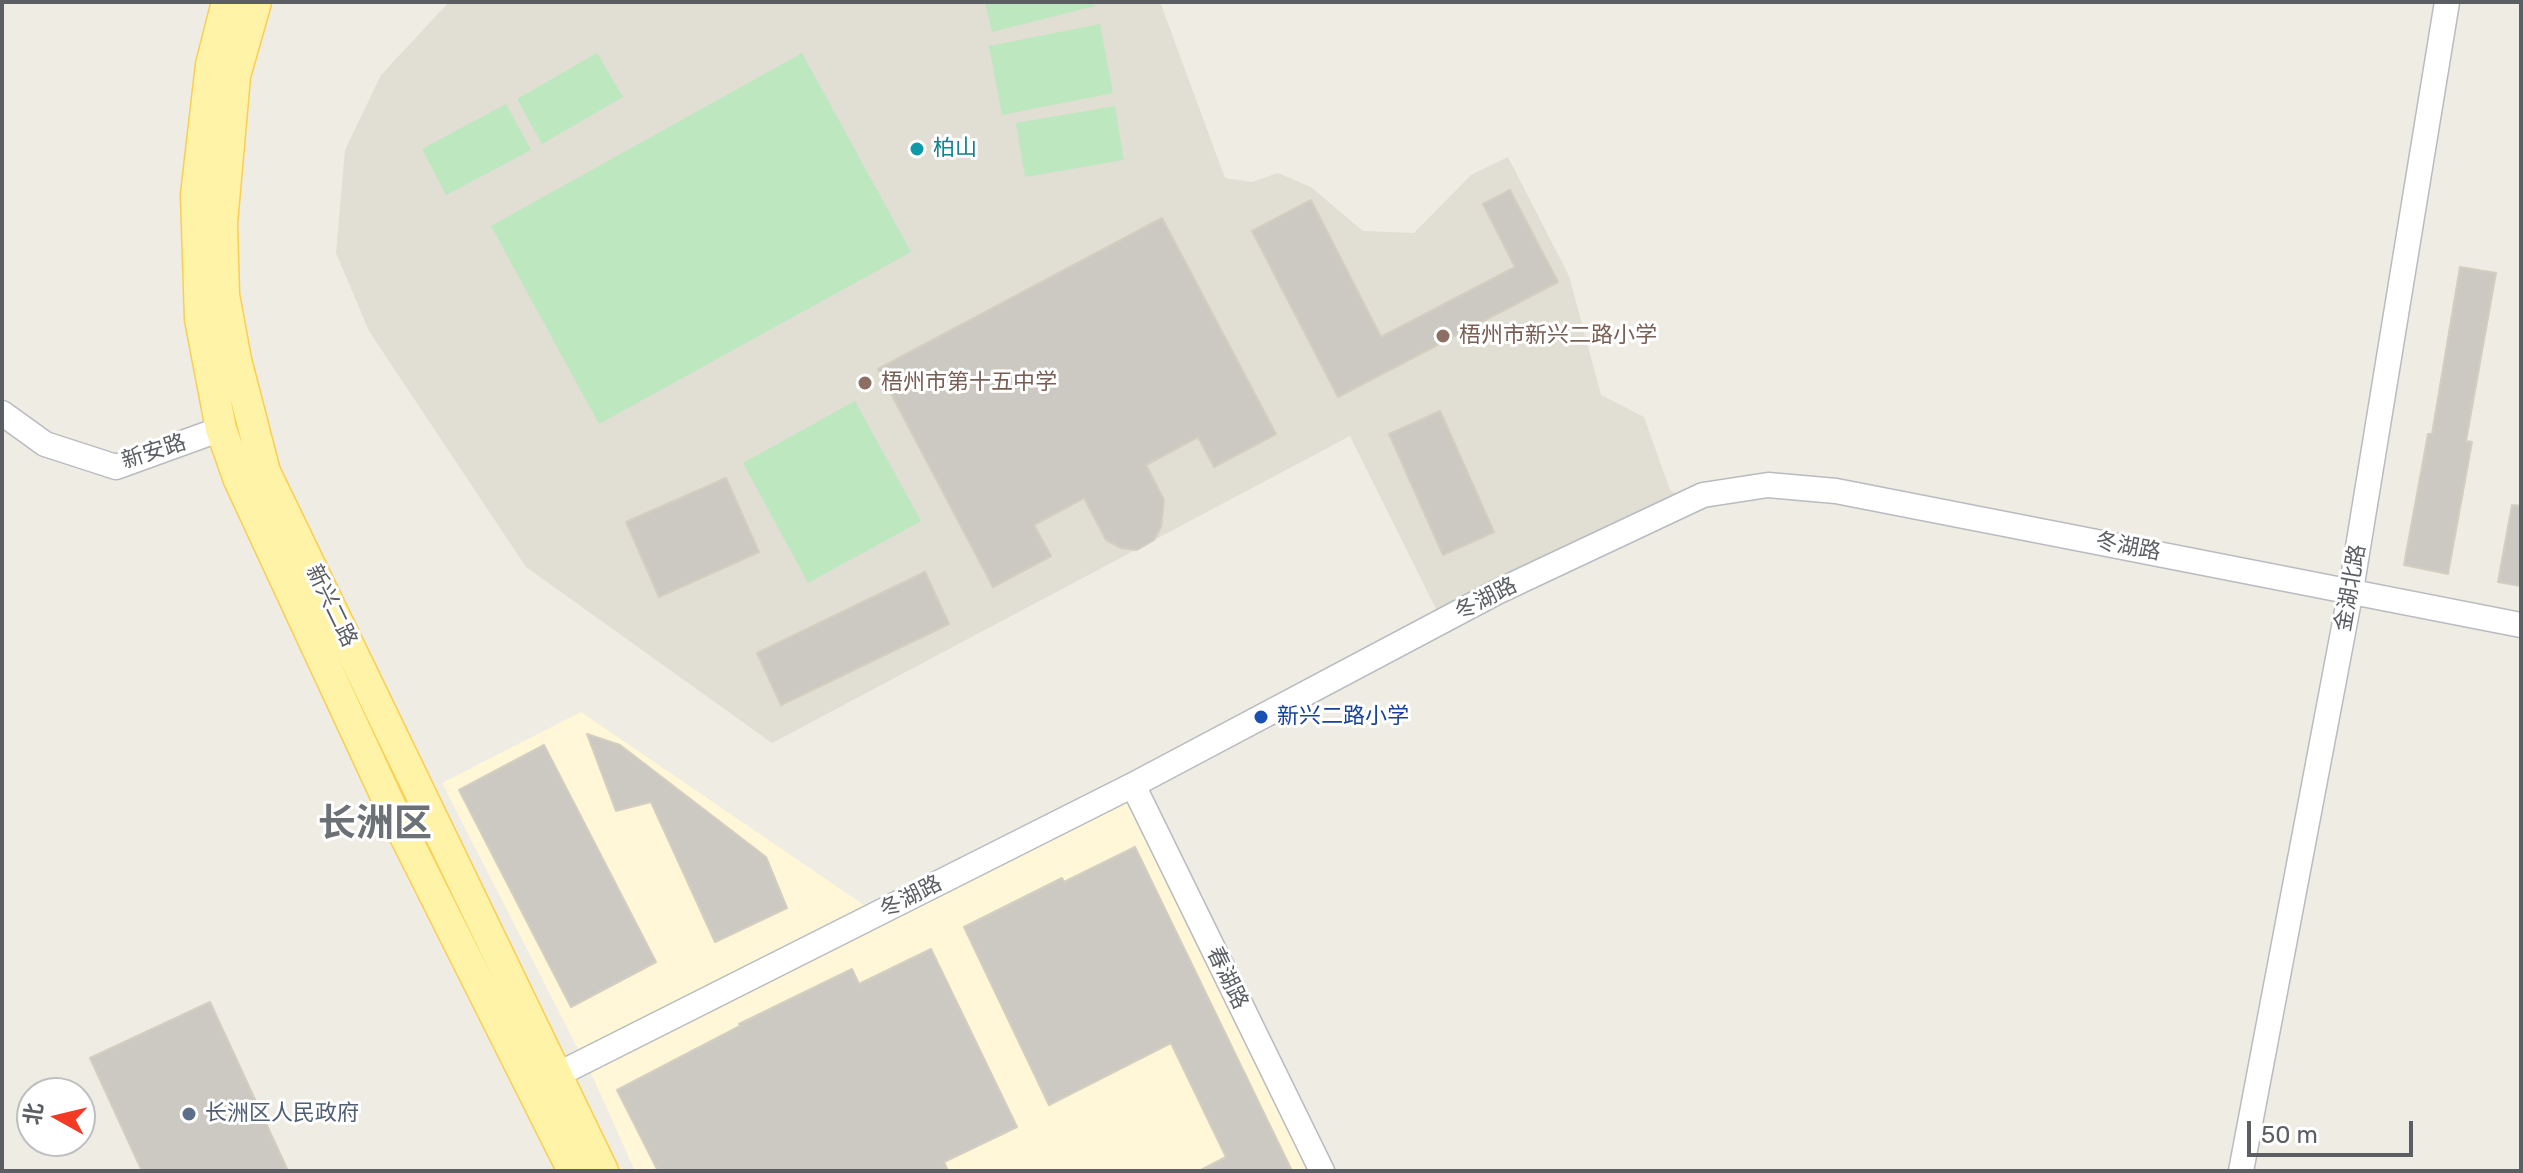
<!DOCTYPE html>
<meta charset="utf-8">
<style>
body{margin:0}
#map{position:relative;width:2523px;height:1173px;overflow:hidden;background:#efece3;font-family:Rubik,"Noto Sans SC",sans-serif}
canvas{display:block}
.frame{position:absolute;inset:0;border:4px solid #5b5f64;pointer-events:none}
.north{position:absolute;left:16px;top:1077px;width:80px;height:80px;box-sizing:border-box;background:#fff;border:2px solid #bdbfc1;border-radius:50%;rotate:278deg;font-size:22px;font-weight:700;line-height:32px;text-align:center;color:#5b5f64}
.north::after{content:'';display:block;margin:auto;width:28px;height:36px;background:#f33a24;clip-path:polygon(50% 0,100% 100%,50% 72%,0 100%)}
.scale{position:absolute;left:2247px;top:1121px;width:166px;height:36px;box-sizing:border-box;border:4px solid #5b5f64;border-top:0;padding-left:10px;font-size:24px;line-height:28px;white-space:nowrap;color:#5b5f64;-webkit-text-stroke:6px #fff;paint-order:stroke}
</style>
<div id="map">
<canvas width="2523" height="1173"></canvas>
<div class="frame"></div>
<div class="north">北</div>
<div class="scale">50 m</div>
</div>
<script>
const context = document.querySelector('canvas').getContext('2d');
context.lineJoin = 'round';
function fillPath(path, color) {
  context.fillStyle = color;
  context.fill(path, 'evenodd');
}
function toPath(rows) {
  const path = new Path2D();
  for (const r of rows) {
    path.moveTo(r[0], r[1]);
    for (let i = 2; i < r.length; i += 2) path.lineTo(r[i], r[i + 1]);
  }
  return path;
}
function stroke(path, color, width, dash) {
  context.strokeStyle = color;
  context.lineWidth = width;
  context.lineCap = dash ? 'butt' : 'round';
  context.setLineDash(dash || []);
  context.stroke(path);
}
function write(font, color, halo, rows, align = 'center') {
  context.font = font + ' Rubik,"Noto Sans SC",sans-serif';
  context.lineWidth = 6;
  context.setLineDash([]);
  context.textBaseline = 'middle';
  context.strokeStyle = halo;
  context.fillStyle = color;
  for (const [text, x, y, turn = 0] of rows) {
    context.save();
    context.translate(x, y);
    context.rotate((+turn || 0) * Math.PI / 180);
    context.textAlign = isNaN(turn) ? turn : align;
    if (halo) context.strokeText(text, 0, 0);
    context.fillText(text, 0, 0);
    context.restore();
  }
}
fillPath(toPath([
 [581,712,877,914,1133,785,1322,1171,635,1171,596,1084,442,783]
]), '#fff7d7');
fillPath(toPath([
 [449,2,1160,2,1225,178,1252,182,1278,173,1311,187,1363,231,1414,233,1471,175,1508,157,1569,276,1601,395,1644,417,1670,490,1690,501,1442,621,1350,436,772,743,526,567,369,331,336,253,345,150,381,75]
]), '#e1ded3');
fillPath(toPath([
 [985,2,1094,2,1095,6,992,32],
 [1100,24,1113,93,1002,115,989,46],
 [597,53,623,97,542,144,517,99],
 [802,53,911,252,599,424,491,226],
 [506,104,531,150,446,195,422,149],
 [1115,106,1124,160,1025,177,1016,123],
 [855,401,921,521,808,583,743,463]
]), '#bde8bf');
const building = toPath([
 [1510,190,1558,282,1338,397,1252,231,1311,200,1381,337,1515,267,1483,204,1510,190],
 [1162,218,1276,434,1214,467,1198,437,1146,465,1164,500,1161,527,1154,540,1137,550,1121,548,1106,540,1084,498,1034,525,1051,556,993,587,878,369,1162,218],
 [2460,267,2496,273,2466,441,2472,442,2448,574,2404,565,2428,434,2432,434,2460,267],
 [1440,411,1494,532,1443,555,1389,434,1440,411],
 [726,478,759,552,659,597,626,522,726,478],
 [2512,505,2521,506,2521,586,2498,582,2512,505],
 [925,572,949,624,781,705,757,653,925,572],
 [587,734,620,745,766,857,787,908,715,942,651,802,616,811,587,734],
 [544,745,656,962,571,1007,459,790,544,745],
 [1135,847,1292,1171,1199,1171,1226,1157,1171,1043,1049,1105,964,927,1062,878,1064,882,1135,847],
 [931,949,1017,1127,944,1162,948,1171,658,1171,617,1090,740,1026,739,1024,852,969,859,984,931,949],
 [210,1002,288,1171,142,1171,90,1058,210,1002]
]);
fillPath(building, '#ccc9c2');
stroke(building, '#d4cec1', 2);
const minor = toPath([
 [2,413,45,444,116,467,221,429],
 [1133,785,1322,1171],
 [541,1083,1133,785,1497,592,1703,495,1768,485,1836,491,2521,625],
 [2241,1171,2351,590,2447,2]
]);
const major = toPath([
 [227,2,211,65,196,195,200,319,221,429,239,480,397,820,573,1171],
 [256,2,235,76,222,223,224,295,236,360,265,472,603,1171]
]);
stroke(minor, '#b8bbc0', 27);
stroke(major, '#facf51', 33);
stroke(minor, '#fff', 24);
stroke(major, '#fff3a7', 30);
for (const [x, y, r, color] of [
 [917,149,8,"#0f9aa8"],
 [1443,336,8,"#8d6e63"],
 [865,383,8,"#8d6e63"],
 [1261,717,8,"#1a4fb4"],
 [189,1114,8,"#5c6f8a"]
]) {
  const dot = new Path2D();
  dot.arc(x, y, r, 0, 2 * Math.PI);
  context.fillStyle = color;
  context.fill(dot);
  stroke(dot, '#fff', 3);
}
write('22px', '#0d838f', '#fff', [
 ["柏山",933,149]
], 'left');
write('22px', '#785e54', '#fff', [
 ["梧州市新兴二路小学",1459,336],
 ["梧州市第十五中学",881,383]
], 'left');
write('22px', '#5b5f64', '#fff', [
 ["新安路",154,452,-18],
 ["冬湖路",2128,547,11],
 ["金湖北路",2351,588,-80],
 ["冬湖路",1486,599,-27],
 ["新兴二路",331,606,64],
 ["冬湖路",911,897,-27],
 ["春湖路",1227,978,64]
]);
write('22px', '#164399', '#fff', [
 ["新兴二路小学",1277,717]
], 'left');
write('22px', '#4e5e75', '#fff', [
 ["长洲区人民政府",205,1114]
], 'left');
write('bold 38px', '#6c7176', '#fff', [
 ["长洲区",375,825]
]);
</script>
